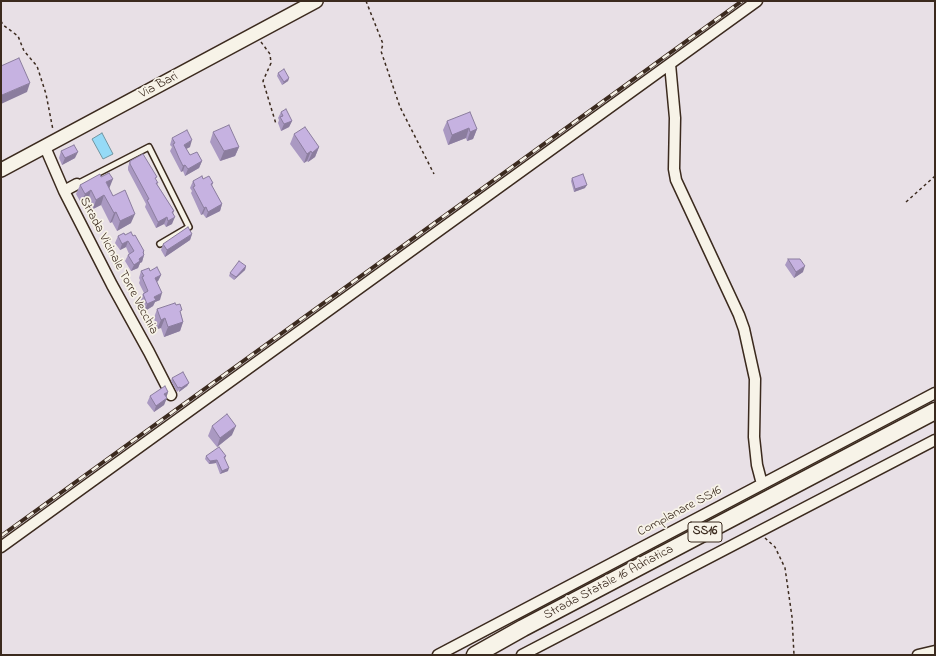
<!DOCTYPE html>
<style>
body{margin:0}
#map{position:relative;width:936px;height:656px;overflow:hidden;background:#e8e0e6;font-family:"Indie Flower",sans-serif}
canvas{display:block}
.frame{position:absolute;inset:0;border:2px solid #3b2a1e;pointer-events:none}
</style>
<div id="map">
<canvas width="936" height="656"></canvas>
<div class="frame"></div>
</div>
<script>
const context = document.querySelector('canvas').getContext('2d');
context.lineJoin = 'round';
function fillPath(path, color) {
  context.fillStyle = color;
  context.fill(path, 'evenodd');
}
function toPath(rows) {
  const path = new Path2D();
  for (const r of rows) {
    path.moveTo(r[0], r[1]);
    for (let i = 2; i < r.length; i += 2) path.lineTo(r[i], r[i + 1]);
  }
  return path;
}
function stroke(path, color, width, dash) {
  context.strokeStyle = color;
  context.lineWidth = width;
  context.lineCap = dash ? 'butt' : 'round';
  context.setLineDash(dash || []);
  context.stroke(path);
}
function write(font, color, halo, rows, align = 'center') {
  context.font = font + ' "Indie Flower",sans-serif';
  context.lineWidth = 3.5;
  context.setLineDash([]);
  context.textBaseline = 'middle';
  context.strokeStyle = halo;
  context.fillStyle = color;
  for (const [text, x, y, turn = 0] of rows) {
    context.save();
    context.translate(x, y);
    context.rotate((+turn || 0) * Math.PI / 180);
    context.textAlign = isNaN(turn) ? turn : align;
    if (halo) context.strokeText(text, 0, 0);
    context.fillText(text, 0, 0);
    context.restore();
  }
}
const water = toPath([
 [102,133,113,154,103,159,92,139,102,133]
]);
fillPath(water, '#95daf7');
stroke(water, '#7194a0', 1);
const service = toPath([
 [77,184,149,147,189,227,160,244]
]);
const minor = toPath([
 [670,64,675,118,674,169,676,180,739,315,744,329,755,379,754,437,757,465,762,484],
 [45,147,64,191,112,285,149,352,171,395],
 [64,191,77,184],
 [1,547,757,1],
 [438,655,935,393],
 [522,655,935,440],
 [918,655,935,651]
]);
const secondary = toPath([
 [1,170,316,1]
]);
const trunk = toPath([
 [475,655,523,628,935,411]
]);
stroke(service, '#3b2a1e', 8);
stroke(minor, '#3b2a1e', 13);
stroke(secondary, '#3b2a1e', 16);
stroke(trunk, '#3b2a1e', 19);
stroke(toPath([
 [366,1,383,44,381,51,400,107,434,174],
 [1,21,3,25,18,36,24,51,37,66,46,94,53,130],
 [261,42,270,54,271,63,263,81,276,124],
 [906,202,935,176],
 [765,538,775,547,785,568,792,617,794,655]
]), '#3b2a1e', 1.5, [3, 3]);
stroke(service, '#f7f3e8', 5);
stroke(minor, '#f7f3e8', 10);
stroke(secondary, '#f7f3e8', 13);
stroke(trunk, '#f7f3e8', 16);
const rail = toPath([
 [1,536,742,1]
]);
stroke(rail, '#3b2a1e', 4);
stroke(rail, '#f7f3e8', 2.5, [8]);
fillPath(toPath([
 [278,73,289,78,288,81,282,85,277,76],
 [281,112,292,121,289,127,281,131,278,123,279,120,278,118],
 [447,121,477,129,473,139,467,141,466,138,448,145,443,130],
 [213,132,239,147,235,156,220,161,210,142],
 [294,134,319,147,315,157,308,162,307,161,304,163,290,144],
 [172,138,190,147,186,149,190,155,202,161,199,168,185,176,183,171,181,172,170,151,172,147,170,145],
 [61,151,75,158,62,165,59,158],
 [130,161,156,180,157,184,174,211,173,214,172,224,166,227,164,224,156,228,145,207,146,204,128,170,128,167],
 [101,177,109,188,113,196,131,223,117,231,112,222,110,223,101,205,93,209,88,200,81,203,76,194,80,185],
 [572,178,585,188,574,192,571,181],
 [203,179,213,183,212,186,222,204,220,211,206,218,203,214,201,215,191,193,192,191,190,188,193,181],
 [192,234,190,240,165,257,161,250,163,244],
 [125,235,133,236,144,251,143,253,144,255,142,262,140,263,138,268,131,271,125,261,128,255,129,254,126,247,120,250,115,243,118,236],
 [788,259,803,272,794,278,785,265],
 [246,266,245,270,234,280,229,276,230,273],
 [141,271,150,271,161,275,158,281,157,282,160,300,155,302,153,306,145,311,140,301,143,294,144,293,139,283,140,280,139,278],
 [176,305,181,314,183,322,180,331,164,337,161,328,157,329,154,318,157,309],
 [172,378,189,383,187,386,179,392,179,390,177,392,171,381],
 [168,392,164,405,154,412,147,403,150,396],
 [212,426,232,435,217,447,208,436],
 [206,456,226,456,225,459,228,471,220,474,216,463,209,464,205,459]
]), '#aa99c2');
fillPath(toPath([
 [289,78,288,81,282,85,284,82],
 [30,83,27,92,1,104,1,99,2,95],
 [292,121,289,127,281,131,284,124],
 [469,128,466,138,448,145,452,135],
 [477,129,473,139,467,141,470,132],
 [192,140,190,147,182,151,184,145],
 [239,147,235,156,220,161,224,151],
 [319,147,315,157,308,162,312,153],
 [311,151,307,161,304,163,307,154],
 [78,152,75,158,62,165,65,158],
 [202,161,199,168,185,176,188,169],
 [185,165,183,171,181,172,183,166],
 [113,179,109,189,106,182],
 [587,185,585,188,574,192,575,189],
 [91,190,88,200,81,203,85,194],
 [104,195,101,205,93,209,96,200],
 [222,204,220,211,206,218,208,212],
 [206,207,203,214,201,215,204,208],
 [116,212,112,222,110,223,114,213],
 [135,214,131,223,117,231,120,221],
 [167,217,164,224,156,228,158,222],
 [175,217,172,224,166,227,168,221],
 [192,234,190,240,165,257,167,250],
 [128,241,126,247,120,250,122,244],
 [144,251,142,257,144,255,142,262,140,263,138,268,131,271,134,265,139,259,143,252],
 [246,266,245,270,234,280,236,277],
 [805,266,803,272,794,278,796,272],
 [161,275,158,281,152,284,155,278],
 [162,293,160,300,155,302,153,306,145,311,147,304,154,297],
 [165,318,161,328,157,329,161,320],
 [183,322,180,331,164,337,168,327],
 [189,383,187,386,179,392,181,388],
 [168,392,166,398,164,394],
 [167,398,164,405,154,412,156,406],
 [236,426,232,435,217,447,220,438],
 [217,460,216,463,209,464,210,461],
 [229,468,228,471,220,474,222,471]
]), '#8b7d9e');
const building = toPath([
 [19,58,30,83,2,95,1,92,1,66,19,58],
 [284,69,289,78,284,82,278,73,284,69],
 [286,109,292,121,284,124,280,117,283,116,281,112,286,109],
 [470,112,477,129,470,132,469,128,452,135,447,121,470,112],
 [229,125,239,147,224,151,213,132,229,125],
 [305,127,319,147,312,153,311,151,307,154,294,134,305,127],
 [187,130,192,140,184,145,190,155,197,152,202,161,188,169,185,165,183,166,179,158,173,144,175,143,172,138,187,130],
 [74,145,78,152,65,158,61,151,74,145],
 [143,154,157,177,155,178,158,183,156,183,174,211,172,212,175,217,168,221,167,217,158,222,147,200,149,199,130,164,130,161,143,154],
 [109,173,113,179,106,182,113,196,125,190,135,214,120,221,116,212,114,213,104,195,96,200,91,190,85,194,80,185,100,174,101,177,109,173],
 [583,174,587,185,575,189,572,178,583,174],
 [202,176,203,179,209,176,213,183,211,184,222,204,208,212,206,207,204,208,193,187,195,186,193,181,202,176],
 [188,227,192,234,167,250,163,244,188,227],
 [131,232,133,236,135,235,144,251,143,252,144,255,139,259,140,261,134,265,128,255,134,251,128,241,122,244,118,236,124,233,125,235,131,232],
 [788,259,800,259,805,266,796,272,788,259],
 [239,261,246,266,236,277,230,273,239,261],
 [157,267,161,275,155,278,162,293,154,297,156,300,147,304,143,294,148,291,142,277,144,276,141,271,149,268,150,271,157,267],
 [175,303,176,305,180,304,182,310,180,311,183,322,168,327,165,318,161,320,157,309,175,303],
 [183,372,189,383,181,388,180,387,178,388,172,378,183,372],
 [165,386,168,392,164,394,167,398,156,406,150,396,165,386],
 [227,414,236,426,220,438,212,426,227,414],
 [219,447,226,456,224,457,229,468,222,471,217,460,210,461,206,456,219,447]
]);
fillPath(building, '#c6b2e1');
stroke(building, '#8b7d9e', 1);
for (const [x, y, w] of [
 [705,532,34]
]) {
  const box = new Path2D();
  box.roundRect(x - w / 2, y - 10, w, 20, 3);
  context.fillStyle = '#f7f3e8';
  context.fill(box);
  stroke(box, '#3b2a1e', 1);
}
write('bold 12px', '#3b2a1e', null, [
 ["SS16",705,532]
]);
write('13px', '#3b2a1e', '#f7f3e8', [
 ["Via Bari",159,86,-28],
 ["Strada Vicinale Torre Vecchia",118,266,62],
 ["Complanare SS16",680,512,-28],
 ["Strada Statale 16 Adriatica",609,583,-28]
]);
</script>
